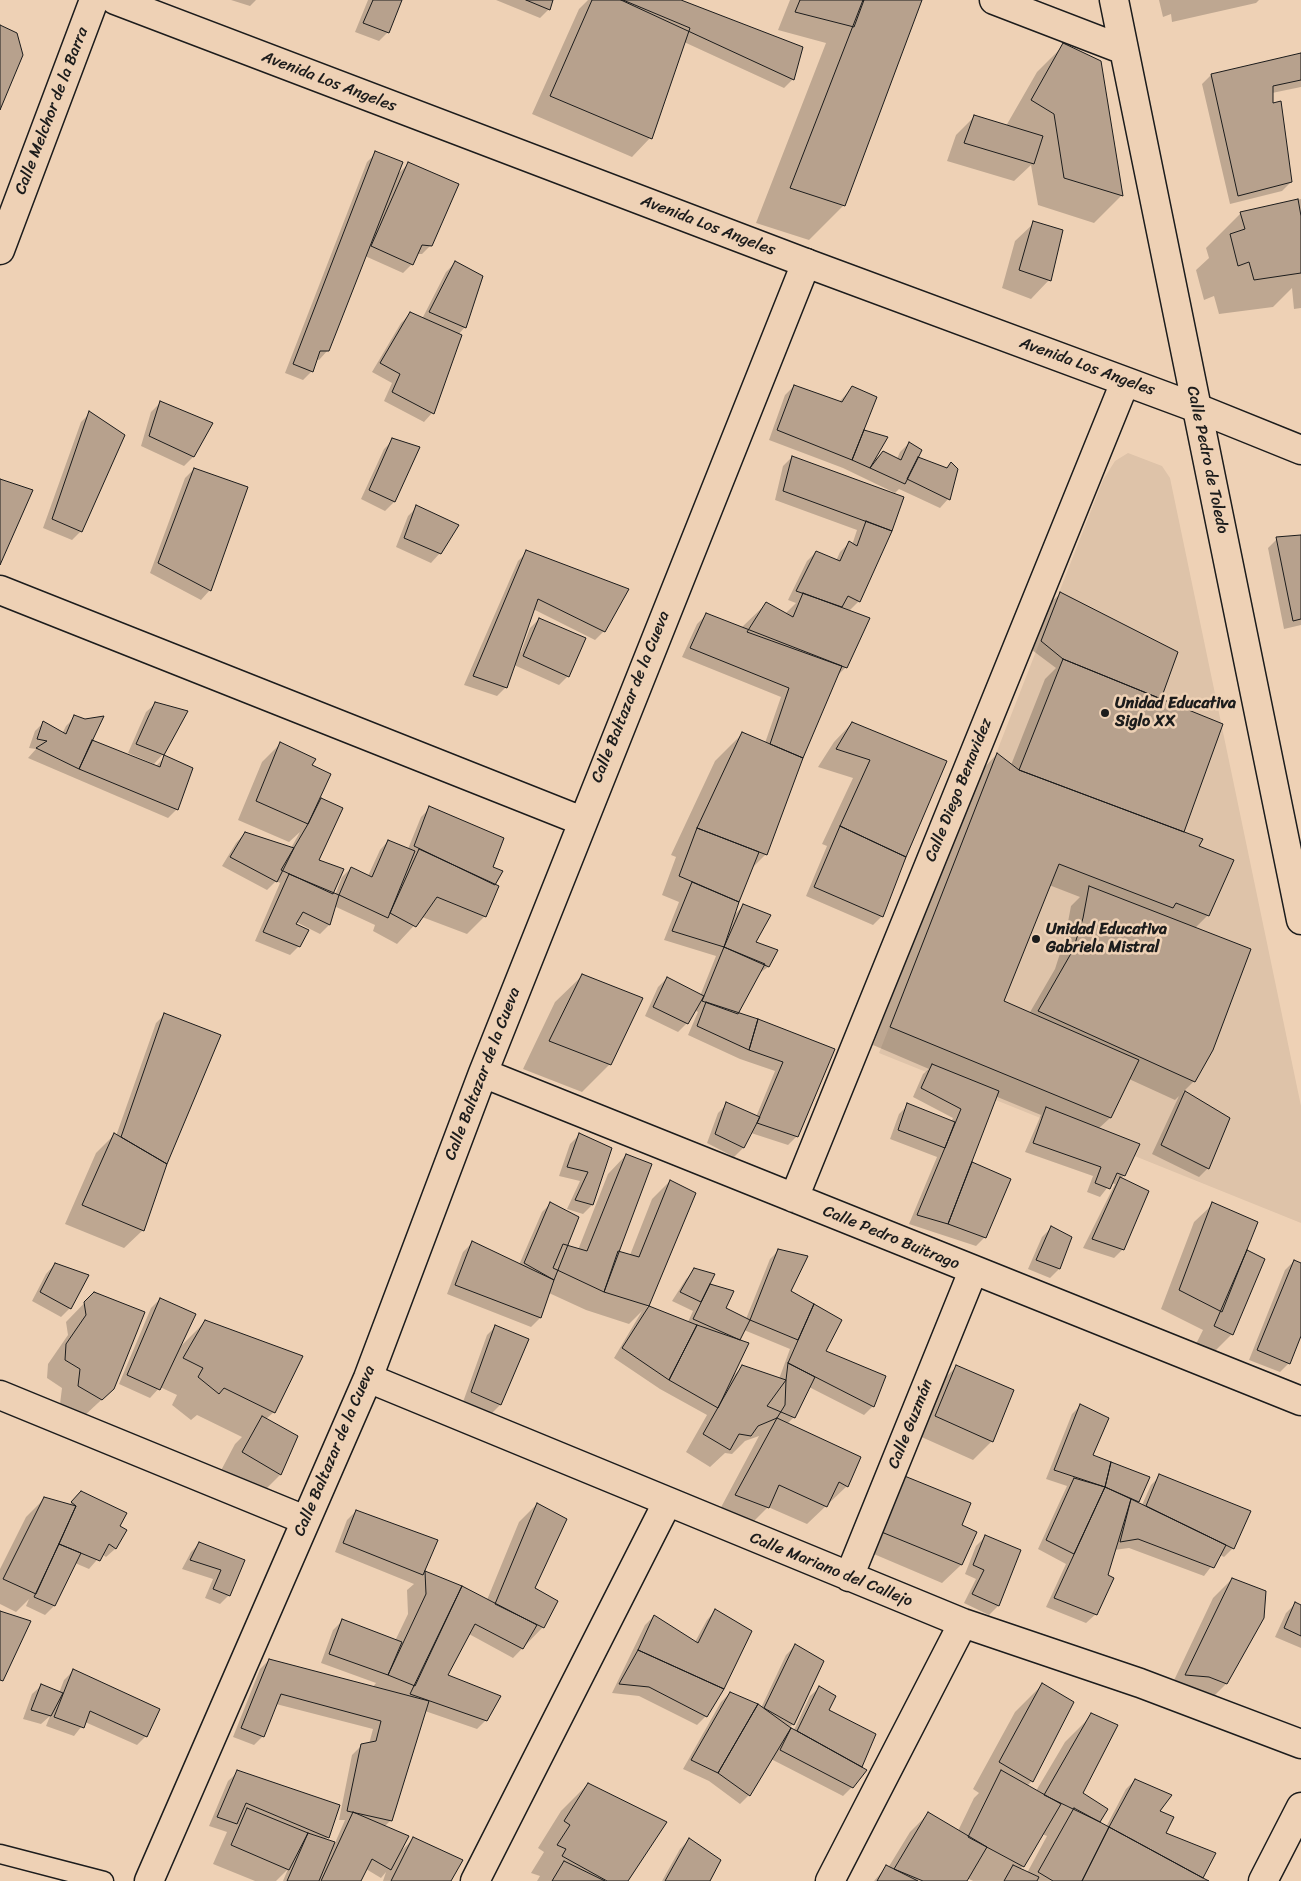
<!DOCTYPE html>
<meta charset="utf-8">
<style>
body{margin:0}
canvas{display:block;background:#eed1b5}
</style>
<canvas width="1301" height="1881"></canvas>
<script>
const context = document.querySelector('canvas').getContext('2d');
context.lineJoin = 'round';
function fillPath(path, color) {
  context.fillStyle = color;
  context.fill(path, 'evenodd');
}
function toPath(rows) {
  const path = new Path2D();
  for (const r of rows) {
    path.moveTo(r[0], r[1]);
    for (let i = 2; i < r.length; i += 2) path.lineTo(r[i], r[i + 1]);
  }
  return path;
}
function stroke(path, color, width, dash) {
  context.strokeStyle = color;
  context.lineWidth = width;
  context.lineCap = dash ? 'butt' : 'round';
  context.setLineDash(dash || []);
  context.stroke(path);
}
function write(font, color, halo, rows, align = 'center') {
  context.font = font + ' Sriracha,sans-serif';
  context.lineWidth = 5;
  context.setLineDash([]);
  context.textBaseline = 'middle';
  context.strokeStyle = halo;
  context.fillStyle = color;
  for (const [text, x, y, turn = 0] of rows) {
    context.save();
    context.translate(x, y);
    context.rotate((+turn || 0) * Math.PI / 180);
    context.textAlign = isNaN(turn) ? turn : align;
    if (halo) context.strokeText(text, 0, 0);
    context.fillText(text, 0, 0);
    context.restore();
  }
}
fillPath(toPath([
 [1128,453,1162,466,1170,478,1301,1106,1301,1223,879,1053,1103,480,1115,461]
]), '#dec3a9');
fillPath(toPath([
 [231,0,256,0,250,6],
 [368,0,400,0,388,32,379,41,355,32],
 [496,0,552,0,549,9,540,18],
 [588,0,677,0,802,48,793,79,784,88,684,42,650,138,632,157,532,114,579,9],
 [790,0,917,0,844,205,809,240,756,223,826,43,778,30],
 [1159,0,1259,0,1256,3,1172,22,1171,14,1163,17],
 [1064,45,1100,62,1121,196,1094,223,1038,205,1031,165,1014,181,947,161,956,135,974,117,1006,126,1037,72],
 [1301,54,1301,87,1272,93,1272,104,1291,182,1282,191,1230,204,1202,84,1211,75],
 [376,153,396,176,409,163,431,245,422,254,417,254,412,264,403,273,365,256,328,350,319,360,316,359,312,371,303,380,285,373,367,162],
 [1301,199,1301,308,1294,309,1292,288,1273,307,1219,314,1214,296,1204,300,1196,270,1209,258,1206,248,1241,213],
 [1034,223,1049,280,1031,299,1002,288,1015,241],
 [455,263,465,327,458,335,432,413,424,422,384,401,392,383,372,372,401,323,410,314,422,319,446,272],
 [794,386,839,402,852,388,862,431,886,438,872,462,883,452,897,459,900,452,909,443,916,457,946,469,951,464,956,469,948,499,940,508,899,489,895,493,843,468,769,440,785,395],
 [160,403,211,424,193,457,184,466,141,446,151,412],
 [90,413,81,531,72,540,43,528,81,422],
 [393,440,394,502,385,511,361,499,384,449],
 [792,457,902,497,859,601,849,611,846,667,836,677,802,757,766,854,751,869,733,916,744,905,754,943,768,967,757,975,737,1014,834,1050,797,1136,788,1145,751,1133,743,1148,734,1157,707,1143,718,1113,727,1104,756,1117,775,1071,740,1059,688,1035,698,1012,695,1010,687,1023,678,1032,645,1016,658,987,667,978,700,996,716,956,664,940,679,902,662,895,676,857,671,855,715,761,742,734,765,743,781,697,682,657,697,624,706,615,741,628,766,604,785,614,796,603,788,600,807,561,816,552,836,561,840,552,849,543,852,545,857,530,775,500,783,466],
 [194,469,246,488,209,591,201,600,150,573,185,478],
 [417,507,440,553,431,563,396,547,408,516],
 [1301,537,1301,625,1284,629,1268,548,1277,539],
 [527,552,604,631,595,640,533,609,519,651,521,652,530,628,539,619,568,676,559,685,514,665,506,687,497,696,464,685,518,561],
 [1060,594,1160,698,1182,832,1197,847,1232,861,1207,916,1195,928,1212,1049,1194,1081,1183,1092,1229,1119,1208,1168,1199,1177,1152,1154,1179,1096,1175,1100,1129,1079,1110,1118,1098,1129,1124,1175,1121,1179,1123,1249,1114,1258,1083,1248,1115,1184,1111,1183,1100,1197,1087,1192,1093,1176,1025,1152,1041,1115,995,1096,970,1162,1010,1180,985,1237,976,1246,909,1224,937,1157,890,1139,899,1114,908,1105,951,1122,953,1118,913,1097,923,1074,929,1069,873,1045,979,773,997,754,1011,765,1045,679,1056,668,1032,650,1051,602],
 [1049,885,1080,897,1071,906,1065,938,1055,969,1029,1014,1002,1002],
 [156,703,163,754,154,764,128,753,146,712],
 [75,717,91,741,156,766,165,757,177,809,168,818,28,758,36,749,29,748,35,731,44,722,62,734,66,726],
 [852,723,946,762,882,916,873,925,806,896,827,846,822,844,853,778,818,767,834,742],
 [280,744,310,766,317,803,321,799,317,861,332,893,335,895,342,877,351,868,368,876,380,850,388,841,408,849,421,817,430,808,491,868,494,885,485,916,467,934,422,917,397,944,373,931,375,925,334,906,329,925,320,934,296,922,299,946,290,955,255,941,280,883,276,881,267,890,222,866,236,843,245,833,291,848,300,832,289,842,238,820,262,762],
 [583,975,642,998,610,1064,582,1092,523,1069,555,1002],
 [165,1014,166,1163,143,1230,124,1248,65,1224,96,1153,114,1135,116,1136,156,1023],
 [579,1135,610,1148,592,1205,583,1214,567,1209,580,1181,559,1176,570,1144],
 [626,1155,618,1252,630,1255,652,1199,670,1181,694,1193,647,1307,688,1322,693,1311,672,1301,686,1279,695,1270,708,1285,733,1292,725,1308,746,1319,770,1259,779,1250,789,1292,840,1320,824,1351,873,1406,864,1415,809,1387,794,1417,787,1424,847,1486,807,1524,768,1507,750,1525,718,1513,759,1436,745,1441,732,1454,725,1453,710,1467,686,1452,707,1415,660,1389,614,1358,642,1311,629,1324,586,1310,549,1293,540,1318,531,1327,447,1294,463,1252,472,1243,519,1265,542,1212,551,1203,567,1245,578,1250,608,1174],
 [744,1330,790,1349,779,1379,742,1367,731,1378,738,1341],
 [1213,1204,1246,1250,1264,1260,1232,1334,1214,1352,1196,1344,1203,1330,1161,1309,1194,1222],
 [1051,1228,1059,1269,1050,1278,1028,1269,1042,1237],
 [1294,1261,1301,1264,1301,1332,1289,1363,1280,1372,1249,1360,1285,1270],
 [55,1264,70,1308,61,1317,32,1301,46,1274],
 [94,1293,113,1389,83,1417,60,1404,62,1388,47,1378,48,1364,68,1335,66,1322],
 [160,1299,179,1348,205,1322,274,1412,266,1419,280,1475,253,1502,216,1480,235,1444,242,1437,197,1415,191,1420,172,1405,177,1395,160,1387,150,1398,119,1384,151,1308],
 [496,1326,500,1405,491,1414,463,1402,487,1335],
 [956,1367,992,1441,973,1460,917,1435,938,1385],
 [1081,1405,1091,1455,1149,1478,1137,1502,1142,1505,1151,1485,1160,1476,1233,1548,1224,1557,1220,1555,1204,1576,1129,1548,1114,1550,1106,1575,1112,1578,1096,1614,1086,1623,1046,1607,1066,1564,1038,1549,1067,1486,1046,1479,1072,1414],
 [81,1492,125,1531,115,1549,106,1557,102,1554,89,1569,75,1563,54,1606,45,1615,26,1606,29,1599,16,1612,0,1604,0,1569,26,1517,45,1498,69,1505],
 [884,1495,975,1533,961,1565,942,1583,862,1549],
 [537,1504,533,1589,543,1627,513,1658,469,1634,446,1676,486,1720,477,1729,425,1711,391,1820,384,1827,400,1852,413,1839,450,1881,383,1881,386,1872,381,1878,366,1869,359,1881,283,1881,288,1869,276,1881,255,1881,213,1864,227,1832,209,1826,228,1781,238,1772,328,1837,325,1840,335,1843,345,1820,339,1820,352,1755,362,1745,369,1744,373,1729,276,1704,263,1736,254,1745,233,1737,260,1669,269,1660,373,1687,376,1683,321,1663,333,1630,342,1621,395,1641,408,1614,407,1590,414,1584,335,1552,347,1520,356,1511,424,1571,487,1600,519,1522],
 [985,1537,998,1606,989,1615,964,1603,976,1579,965,1574,976,1546],
 [200,1543,244,1560,229,1595,220,1604,205,1598,213,1579,182,1569,191,1552],
 [1232,1579,1263,1618,1226,1684,1208,1702,1168,1693,1213,1598],
 [1295,1604,1301,1607,1301,1648,1275,1637,1286,1613],
 [715,1611,706,1716,697,1725,639,1696,612,1693,645,1625,654,1616,695,1642,707,1620],
 [795,1646,793,1724,790,1727,794,1730,810,1696,819,1688,828,1710,874,1735,852,1787,843,1796,771,1759,749,1795,740,1804,709,1781,683,1769,721,1702,730,1693,761,1708,786,1655],
 [73,1671,146,1736,137,1745,85,1722,74,1736,46,1726,50,1716,41,1724,23,1719,32,1694,41,1686,59,1693,64,1680],
 [1042,1685,1032,1781,1027,1786,1036,1791,1065,1742,1092,1715,1081,1793,1106,1809,1098,1823,1106,1827,1126,1789,1135,1780,1158,1812,1164,1834,1201,1878,1207,1881,973,1881,967,1878,965,1881,874,1881,886,1867,888,1868,910,1832,928,1814,958,1831,974,1798,979,1793,973,1789,1015,1712],
 [1042,1834,1047,1836,1027,1873,1020,1870],
 [588,1784,626,1881,537,1881,540,1876,531,1873,544,1852,538,1848,561,1811],
 [689,1840,708,1881,662,1881,680,1849]
]), '#0003');
const building = toPath([
 [373,0,402,0,389,33,363,23,373,0],
 [526,0,553,0,550,10,526,0],
 [592,0,623,0,690,28,652,139,550,96,592,0],
 [621,0,681,0,803,47,794,80,621,0],
 [800,0,864,0,854,27,795,12,800,0],
 [863,0,922,0,845,206,790,188,863,0],
 [0,25,17,33,23,55,0,110,0,25],
 [1063,43,1101,61,1123,196,1064,178,1054,114,1031,100,1063,43],
 [1301,53,1301,80,1273,86,1273,103,1281,101,1292,182,1238,196,1211,74,1301,53],
 [974,115,1043,136,1034,164,964,143,974,115],
 [375,151,403,162,329,351,320,351,313,372,293,364,375,151],
 [408,162,459,184,432,246,422,245,413,265,371,246,408,162],
 [1298,199,1301,216,1301,273,1254,280,1249,262,1238,266,1230,234,1245,229,1240,212,1298,199],
 [1033,221,1063,230,1051,281,1019,270,1033,221],
 [455,261,483,276,466,328,429,312,455,261],
 [410,312,462,335,434,414,392,392,400,374,380,363,410,312],
 [794,385,842,402,852,386,877,397,852,460,777,430,794,385],
 [160,401,213,423,194,457,149,436,160,401],
 [89,411,125,435,82,532,52,519,89,411],
 [864,430,888,437,870,468,852,460,864,430],
 [392,438,420,447,395,502,369,490,392,438],
 [909,442,922,450,905,484,870,468,883,451,901,460,909,442],
 [792,456,904,497,892,531,783,491,792,456],
 [918,457,947,468,951,462,958,469,950,500,907,479,918,457],
 [194,468,248,487,211,591,158,563,194,468],
 [0,479,33,490,0,565,0,479],
 [416,505,459,525,441,554,404,538,416,505],
 [866,521,892,531,860,602,848,596,842,607,796,591,816,551,840,561,849,541,857,546,866,521],
 [1301,535,1301,619,1293,621,1276,537,1301,535],
 [526,550,629,589,605,632,538,599,507,688,473,676,526,550],
 [1060,592,1178,652,1161,699,1063,659,1041,641,1060,592],
 [803,593,870,618,847,668,747,632,766,602,793,617,803,593],
 [706,613,842,666,803,758,770,744,789,688,690,648,706,613],
 [539,618,586,638,569,677,523,656,539,618],
 [1063,659,1223,724,1184,832,1019,770,1063,659],
 [155,702,188,711,164,755,136,744,155,702],
 [74,715,85,719,104,716,79,769,36,748,47,741,37,739,43,721,66,734,74,715],
 [852,722,947,761,906,857,840,826,870,760,836,749,852,722],
 [742,732,803,758,767,855,697,828,742,732],
 [92,740,160,767,164,755,193,768,178,810,79,769,92,740],
 [280,742,316,759,312,765,331,774,308,824,256,801,280,742],
 [997,753,1019,770,1203,839,1199,846,1234,860,1209,916,1176,903,1173,908,1059,864,1004,1001,1139,1060,1111,1118,890,1027,997,753],
 [321,798,343,808,319,860,344,869,333,894,281,870,308,824,321,798],
 [429,806,504,838,493,867,503,871,495,885,414,846,429,806],
 [840,826,906,857,883,917,814,887,840,826],
 [697,828,759,852,739,902,679,876,697,828],
 [245,832,294,848,277,882,230,857,245,832],
 [388,840,415,851,388,918,339,895,351,867,372,877,388,840],
 [419,849,499,886,486,917,437,897,416,927,390,913,419,849],
 [289,874,339,895,330,925,303,912,296,924,309,930,300,947,263,932,289,874],
 [692,882,739,902,724,947,672,931,692,882],
 [1089,886,1251,949,1213,1050,1195,1082,1038,1011,1073,950,1083,918,1089,886],
 [743,904,771,915,756,942,778,950,769,967,724,947,743,904],
 [724,947,765,964,738,1014,702,1001,724,947],
 [582,974,643,998,611,1065,549,1041,582,974],
 [667,977,704,996,688,1024,653,1007,667,977],
 [706,1002,758,1019,749,1050,697,1026,706,1002],
 [164,1013,221,1035,167,1164,121,1137,164,1013],
 [758,1019,835,1049,798,1137,757,1123,783,1062,749,1050,758,1019],
 [932,1064,999,1091,948,1224,917,1215,961,1109,921,1088,932,1064],
 [1185,1091,1230,1118,1209,1169,1161,1145,1185,1091],
 [726,1102,760,1117,744,1148,715,1134,726,1102],
 [907,1103,955,1122,945,1148,898,1130,907,1103],
 [1046,1107,1140,1144,1125,1176,1117,1173,1110,1189,1095,1183,1101,1167,1033,1143,1046,1107],
 [114,1133,167,1164,144,1231,82,1205,114,1133],
 [579,1133,612,1148,593,1205,575,1200,588,1172,567,1167,579,1133],
 [626,1154,652,1164,604,1292,553,1268,563,1244,587,1251,626,1154],
 [972,1162,1011,1179,986,1238,948,1224,972,1162],
 [1120,1177,1149,1191,1124,1250,1092,1239,1120,1177],
 [670,1180,696,1193,649,1306,604,1292,618,1251,639,1257,670,1180],
 [550,1202,579,1217,554,1280,524,1263,550,1202],
 [1212,1202,1258,1222,1222,1312,1179,1290,1212,1202],
 [1051,1226,1072,1237,1060,1269,1036,1260,1051,1226],
 [472,1241,554,1280,541,1318,455,1285,472,1241],
 [778,1249,808,1256,791,1291,814,1304,798,1340,750,1320,778,1249],
 [1247,1250,1265,1259,1233,1335,1214,1326,1247,1250],
 [1294,1260,1301,1263,1301,1336,1290,1364,1257,1350,1294,1260],
 [55,1263,89,1275,71,1309,40,1292,55,1263],
 [694,1268,715,1274,701,1302,680,1292,694,1268],
 [710,1284,734,1291,726,1308,750,1320,740,1340,693,1319,710,1284],
 [94,1292,145,1312,114,1389,102,1400,78,1386,80,1369,65,1360,66,1344,86,1315,84,1302,94,1292],
 [160,1298,196,1314,160,1390,127,1375,160,1298],
 [814,1304,842,1320,826,1351,886,1376,874,1407,788,1363,814,1304],
 [649,1306,697,1325,669,1380,622,1348,649,1306],
 [205,1320,303,1356,275,1413,224,1388,219,1394,198,1377,203,1368,183,1358,205,1320],
 [495,1325,529,1339,501,1405,471,1392,495,1325],
 [697,1325,749,1343,718,1408,669,1380,697,1325],
 [788,1363,815,1377,795,1418,767,1406,786,1380,788,1363],
 [742,1365,786,1380,785,1405,777,1418,758,1426,751,1436,739,1434,730,1450,703,1434,742,1365],
 [956,1365,1014,1390,993,1442,935,1416,956,1365],
 [1080,1404,1109,1418,1093,1455,1111,1462,1105,1487,1054,1470,1080,1404],
 [262,1416,298,1436,281,1475,242,1452,262,1416],
 [777,1418,861,1457,848,1487,839,1482,827,1507,779,1485,769,1508,735,1495,777,1418],
 [1111,1462,1150,1477,1139,1502,1105,1487,1111,1462],
 [1159,1474,1251,1511,1234,1549,1146,1506,1159,1474],
 [902,1475,971,1503,962,1525,977,1532,962,1565,879,1531,902,1475],
 [1074,1478,1105,1487,1074,1554,1046,1540,1074,1478],
 [1105,1487,1131,1499,1108,1575,1114,1578,1097,1615,1054,1598,1105,1487],
 [81,1491,127,1513,120,1526,127,1530,116,1549,109,1544,100,1561,59,1544,76,1506,71,1502,81,1491],
 [44,1497,76,1506,36,1594,3,1579,44,1497],
 [1131,1499,1226,1545,1214,1568,1138,1539,1120,1542,1131,1499],
 [537,1503,567,1519,535,1588,558,1601,544,1628,495,1604,537,1503],
 [356,1510,438,1540,423,1575,343,1543,356,1510],
 [985,1535,1021,1550,999,1606,972,1594,984,1570,973,1565,985,1535],
 [199,1542,245,1560,230,1596,213,1589,221,1570,190,1560,199,1542],
 [59,1544,81,1553,55,1606,34,1597,59,1544],
 [425,1571,462,1586,415,1686,388,1675,426,1594,425,1571],
 [1232,1578,1266,1591,1264,1618,1227,1684,1209,1677,1185,1675,1232,1578],
 [462,1586,537,1625,523,1649,475,1624,448,1675,501,1696,487,1721,410,1694,462,1586],
 [1295,1602,1301,1605,1301,1636,1284,1628,1295,1602],
 [715,1609,752,1631,724,1689,638,1650,654,1615,698,1643,715,1609],
 [0,1611,31,1621,3,1681,0,1680,0,1611],
 [342,1619,402,1642,388,1675,329,1654,342,1619],
 [795,1644,824,1661,794,1725,764,1708,795,1644],
 [638,1650,724,1689,707,1717,649,1687,619,1684,638,1650],
 [269,1659,429,1701,392,1821,347,1811,361,1744,376,1741,381,1721,281,1694,264,1737,241,1728,269,1659],
 [73,1669,160,1709,147,1737,90,1711,84,1728,54,1717,73,1669],
 [1042,1683,1074,1702,1033,1782,999,1762,1042,1683],
 [41,1684,63,1693,51,1716,31,1710,41,1684],
 [819,1686,836,1696,829,1710,876,1734,862,1767,797,1731,819,1686],
 [730,1692,758,1704,718,1773,691,1760,730,1692],
 [758,1704,791,1728,750,1796,718,1773,758,1704],
 [1091,1713,1118,1725,1083,1793,1108,1809,1100,1822,1044,1795,1091,1713],
 [791,1728,797,1731,867,1770,853,1788,780,1750,791,1728],
 [237,1770,340,1805,329,1838,246,1803,237,1824,217,1817,237,1770],
 [1001,1770,1061,1804,1024,1867,968,1837,1001,1770],
 [1135,1779,1172,1795,1160,1811,1174,1817,1166,1833,1216,1853,1203,1878,1109,1827,1135,1779],
 [588,1783,667,1822,628,1881,607,1881,562,1856,566,1849,557,1845,570,1825,564,1821,588,1783],
 [247,1808,308,1833,289,1870,231,1845,247,1808],
 [1074,1808,1109,1827,1082,1881,1053,1881,1038,1872,1074,1808],
 [353,1812,409,1836,391,1870,372,1859,361,1881,321,1881,353,1812],
 [928,1812,987,1847,967,1881,923,1881,894,1869,928,1812],
 [1109,1827,1203,1878,1209,1881,1082,1881,1109,1827],
 [308,1833,335,1842,319,1881,287,1881,308,1833],
 [413,1837,463,1860,451,1881,391,1881,413,1837],
 [689,1838,721,1860,710,1881,665,1881,689,1838],
 [564,1861,605,1881,552,1881,564,1861],
 [886,1865,918,1881,877,1881,886,1865],
 [1013,1865,1039,1877,1037,1881,1004,1881,1013,1865]
]);
fillPath(building, '#b7a18d');
stroke(building, '#1c1c1c', 1);
const service = toPath([
 [0,1854,104,1881]
]);
const minor = toPath([
 [994,0,1124,50],
 [1114,0,1301,920],
 [0,250,94,0],
 [0,590,582,821],
 [483,1073,1301,1401],
 [794,1198,1125,382],
 [368,1378,963,1623,1140,1683,1301,1744],
 [0,1395,305,1520],
 [849,1577,973,1271],
 [149,1881,368,1378,483,1073,806,263],
 [475,1881,667,1503],
 [830,1881,963,1623]
]);
const tertiary = toPath([
 [1263,1881,1301,1807]
]);
const secondary = toPath([
 [115,0,806,263,1197,408,1301,450]
]);
stroke(service, '#1c1c1c', 21);
stroke(minor, '#1c1c1c', 31);
stroke(tertiary, '#1c1c1c', 31);
stroke(secondary, '#1c1c1c', 31);
stroke(service, '#eed1b5', 18);
stroke(minor, '#eed1b5', 28);
stroke(tertiary, '#eed1b5', 28);
stroke(secondary, '#eed1b5', 28);
for (const [x, y, r, color] of [
 [1105,713,5,"#1c1c1c"],
 [1036,939,5,"#1c1c1c"]
]) {
  const dot = new Path2D();
  dot.arc(x, y, r, 0, 2 * Math.PI);
  context.fillStyle = color;
  context.fill(dot);
  stroke(dot, '#eed1b5', 2);
}
write('16px', '#1c1c1c', '#eed1b5', [
 ["Avenida Los Angeles",329,82,21],
 ["Calle Melchor de la Barra",52,111,-69],
 ["Avenida Los Angeles",708,226,21],
 ["Avenida Los Angeles",1087,367,20],
 ["Calle Pedro de Toledo",1207,460,78],
 ["Calle Baltazar de la Cueva",631,697,-68],
 ["Calle Diego Benavidez",959,790,-68],
 ["Calle Baltazar de la Cueva",483,1074,-69],
 ["Calle Pedro Buitrago",891,1238,22],
 ["Calle Guzmán",911,1424,-68],
 ["Calle Baltazar de la Cueva",335,1451,-67],
 ["Calle Mariano del Callejo",831,1570,22]
]);
write('bold 16px', '#1c1c1c', '#eed1b5', [
 ["Unidad Educativa",1115,704],
 ["Siglo XX",1115,722],
 ["Unidad Educativa",1046,930],
 ["Gabriela Mistral",1046,948]
], 'left');
</script>
